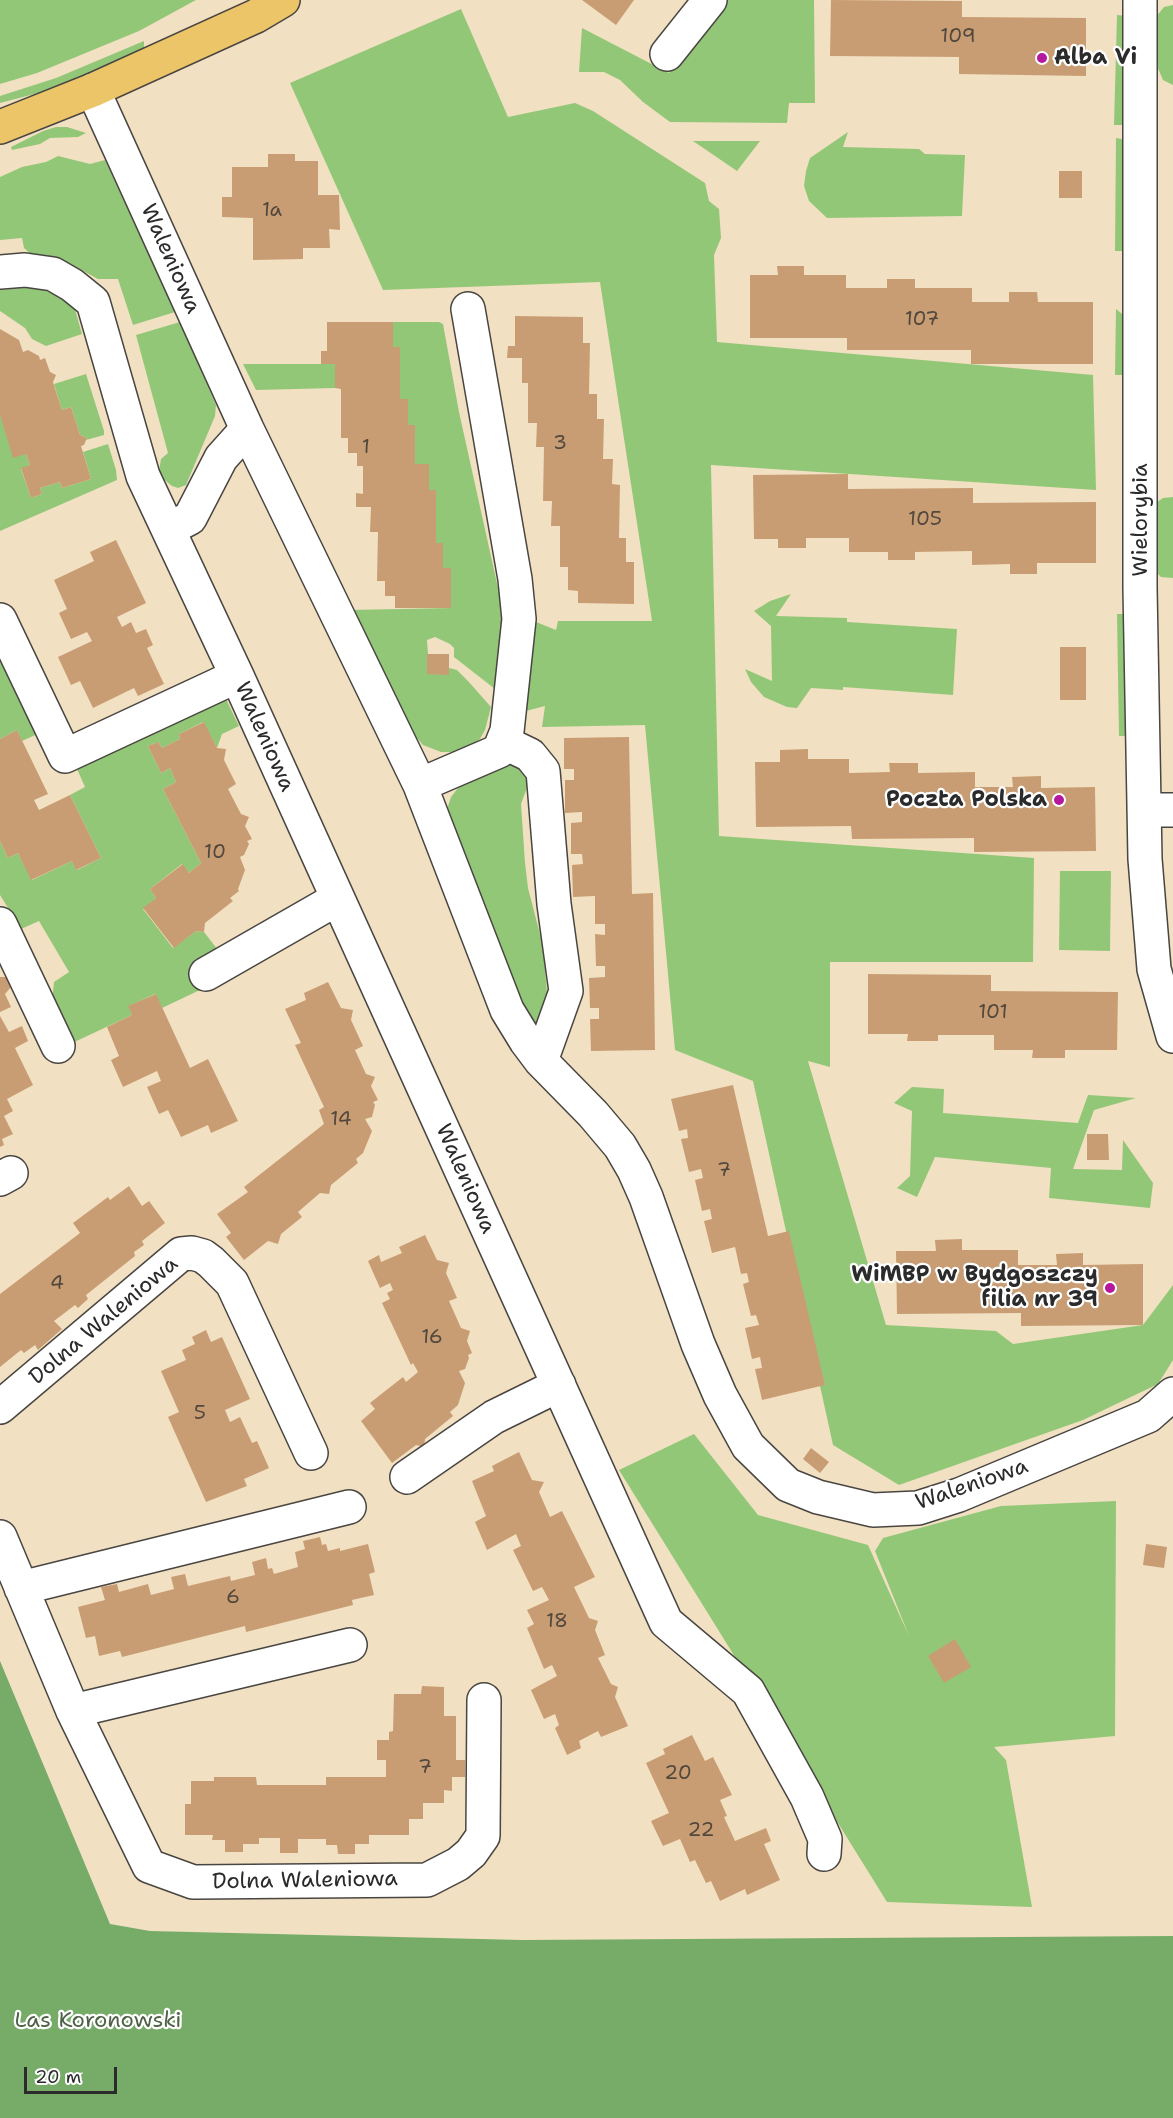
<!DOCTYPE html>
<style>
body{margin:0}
#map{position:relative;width:1173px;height:2118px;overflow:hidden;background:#f2e0c2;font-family:"Shantell Sans",sans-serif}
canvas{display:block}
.scale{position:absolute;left:24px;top:2067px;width:93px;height:27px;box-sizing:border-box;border:3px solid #2b2b2b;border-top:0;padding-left:8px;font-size:18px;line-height:21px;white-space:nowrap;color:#2b2b2b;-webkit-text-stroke:4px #fff;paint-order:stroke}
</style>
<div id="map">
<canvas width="1173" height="2118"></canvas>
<div class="scale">20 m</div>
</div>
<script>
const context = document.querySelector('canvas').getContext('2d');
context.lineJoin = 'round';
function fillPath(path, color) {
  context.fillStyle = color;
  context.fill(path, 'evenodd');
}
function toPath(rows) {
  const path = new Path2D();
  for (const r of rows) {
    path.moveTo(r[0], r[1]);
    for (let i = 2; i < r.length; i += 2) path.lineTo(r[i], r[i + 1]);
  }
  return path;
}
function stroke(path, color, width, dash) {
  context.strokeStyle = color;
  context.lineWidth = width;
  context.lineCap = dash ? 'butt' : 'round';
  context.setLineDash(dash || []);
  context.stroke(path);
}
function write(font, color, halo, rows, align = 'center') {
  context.font = font + ' "Shantell Sans",sans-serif';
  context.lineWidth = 4.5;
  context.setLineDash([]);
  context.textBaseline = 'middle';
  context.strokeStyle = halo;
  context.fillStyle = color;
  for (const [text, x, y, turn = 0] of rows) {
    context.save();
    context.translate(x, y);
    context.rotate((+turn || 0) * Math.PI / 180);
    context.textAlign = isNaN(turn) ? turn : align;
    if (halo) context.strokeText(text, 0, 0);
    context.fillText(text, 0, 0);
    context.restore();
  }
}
fillPath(toPath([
 [0,0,196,0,139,31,37,73,0,84],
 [723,0,814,0,815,103,789,103,787,123,670,122,643,102,620,80,604,72,579,72,582,28,669,73],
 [1173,5,1173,85,1163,80,1157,66,1155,18,1164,7],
 [461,9,508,117,575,103,593,111,705,183,709,201,719,209,721,238,714,255,717,342,1093,375,1096,490,711,465,719,836,1034,858,1033,962,830,962,830,1067,808,1061,886,1325,996,1331,1013,1344,1143,1325,1173,1285,1173,1360,1158,1384,1083,1420,899,1485,833,1445,753,1081,675,1050,645,725,542,727,545,706,526,711,536,622,556,630,558,621,652,621,600,282,383,290,290,83],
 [1117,15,1127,16,1124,125,1114,125],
 [144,41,144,50,95,72,46,91,0,103,0,96,56,78],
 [56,127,67,127,86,133,78,137,50,138,40,144,12,150,11,147,43,131],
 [848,132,843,147,919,149,925,154,965,155,962,216,827,218,809,201,804,186,806,171,810,158],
 [1116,138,1128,140,1125,251,1115,251],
 [693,141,760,141,737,171],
 [58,156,90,164,105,160,175,312,133,325,118,279,98,279,63,260,33,256,24,248,22,238,0,240,0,177,22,167,46,162],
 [45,286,74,306,82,334,46,346,32,339,25,328,0,311,0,290],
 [1116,309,1132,322,1126,375,1115,375],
 [180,322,216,405,215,416,186,485,178,488,172,486,161,477,159,471,161,459,168,453,136,335],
 [393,322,439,322,443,324,459,412,504,615,495,689,454,657,454,648,450,644,435,637,427,640,428,654,449,654,449,668,457,670,468,681,491,707,485,730,480,739,465,750,454,752,441,752,423,745,416,737,347,610,451,608,451,568,443,568,443,543,436,543,436,490,429,490,429,464,415,464,415,426,408,425,408,399,400,399,400,347,393,347],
 [243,364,335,364,335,388,256,390],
 [86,374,104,431,104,435,86,440,87,438,80,435,71,407,62,410,54,384],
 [0,415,26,454,30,465,21,469,31,498,42,494,40,488,60,482,62,488,91,479,83,452,108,444,116,470,117,480,0,531],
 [1173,497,1173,578,1161,577,1151,567,1150,507,1163,498],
 [791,594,776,616,847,618,847,622,957,629,953,695,843,687,843,690,811,688,797,708,787,707,764,697,751,682,745,669,772,681,771,626,754,611,770,601],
 [1117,614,1125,614,1129,736,1119,736],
 [0,639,44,731,22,741,17,730,0,739],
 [225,697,239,726,222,734,217,748,203,722,179,734,180,739,162,748,158,742,148,746,161,773,170,768,176,782,163,789,201,863,189,873,182,864,150,889,156,898,143,909,173,948,196,931,204,932,221,954,193,971,200,990,162,1008,155,994,129,1006,132,1015,68,1045,51,1012,54,982,69,972,39,921,21,929,0,895,0,841,8,858,18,853,32,880,72,861,77,870,101,858,70,795,85,787,73,760],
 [504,764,518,766,523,769,529,782,521,804,525,863,528,888,543,946,548,1004,539,1027,534,1026,530,1020,449,830,448,806,451,797,458,788,469,779],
 [1060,871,1111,871,1110,951,1059,950],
 [912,1087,944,1089,943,1113,1078,1123,1088,1095,1136,1098,1094,1110,1073,1169,1122,1170,1123,1140,1153,1183,1150,1208,1049,1198,1051,1168,935,1157,917,1197,897,1188,910,1176,912,1111,894,1103],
 [694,1434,758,1515,868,1545,909,1636,875,1551,883,1538,1001,1506,1116,1501,1115,1736,994,1747,1006,1760,1032,1907,887,1902,619,1470]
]), '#93c778');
fillPath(toPath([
 [0,1661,110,1924,150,1931,522,1940,1173,1936,1173,2118,0,2118]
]), '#76ac68');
fillPath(toPath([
 [582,0,634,0,616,25],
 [831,0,962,1,962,17,1086,18,1086,76,959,74,959,57,830,56],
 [268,154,295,154,295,161,318,161,318,195,339,195,340,230,329,229,330,248,303,248,303,259,253,260,253,218,222,217,222,197,232,197,232,167,268,167],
 [1059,171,1082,171,1082,198,1059,198],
 [777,266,804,266,804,275,846,275,846,288,887,288,887,279,915,279,915,288,972,288,972,302,1009,302,1009,292,1037,292,1038,302,1093,302,1093,364,971,364,971,350,847,350,847,338,750,338,750,275,778,275],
 [515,316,583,317,583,343,590,343,589,394,597,394,597,419,604,419,603,459,613,459,612,484,620,485,619,538,626,538,626,562,634,562,634,604,578,603,578,591,568,590,568,567,560,567,560,526,551,526,552,501,543,501,544,447,536,447,537,423,528,423,528,383,522,383,522,358,507,358,508,346,515,346],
 [327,322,393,322,393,347,400,347,400,399,408,399,408,425,415,425,415,464,429,464,429,490,436,490,436,543,443,543,443,568,451,568,451,608,395,608,395,596,385,596,385,581,377,581,378,532,370,532,371,507,356,507,356,493,363,494,363,466,357,466,357,453,348,453,348,438,341,438,341,389,335,388,335,364,321,364,321,351,327,351],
 [0,329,19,340,23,352,28,350,39,356,40,360,45,358,50,372,56,375,53,382,62,410,71,407,80,435,87,438,84,445,81,446,91,479,62,488,60,482,40,488,42,494,31,498,21,468,30,465,26,454,13,458,0,415],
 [848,474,848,489,973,488,973,503,1096,502,1096,563,1037,563,1037,574,1010,574,1010,564,972,565,972,551,915,552,915,560,888,560,888,552,849,552,849,538,806,538,806,548,778,548,778,539,754,539,753,475],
 [116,540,146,603,117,617,122,627,131,622,136,633,146,629,153,645,147,648,164,684,138,696,134,688,93,708,80,681,71,685,58,657,92,641,87,632,71,639,59,613,67,609,54,580,94,561,90,552],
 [1060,647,1086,647,1086,700,1060,700],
 [427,654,449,654,449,675,427,674],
 [204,722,217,748,226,749,224,760,236,784,228,789,241,814,249,817,245,826,252,839,247,841,249,844,244,855,240,857,245,870,238,889,239,891,230,898,233,901,205,923,204,932,196,931,174,948,143,908,156,898,150,889,183,864,189,873,201,863,163,789,176,782,170,768,161,773,148,746,158,742,162,748,180,739,179,734],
 [17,730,48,794,34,800,39,810,70,795,101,858,76,870,72,861,31,880,18,853,8,858,0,841,0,739],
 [629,737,632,894,653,893,655,1050,591,1051,590,1019,599,1019,599,1008,590,1008,589,978,605,977,605,966,596,966,595,934,605,935,605,924,595,924,595,896,573,897,572,865,583,864,582,854,571,854,571,823,582,822,582,812,565,813,565,780,574,780,574,769,564,769,564,738],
 [808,749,808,759,849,759,849,773,890,772,889,763,918,763,918,773,975,772,975,787,1013,787,1012,777,1041,776,1041,788,1095,787,1096,851,974,852,974,838,852,839,851,826,756,827,755,762,780,762,780,750],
 [868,974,991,975,991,991,1118,992,1117,1050,1065,1050,1065,1058,1032,1058,1033,1050,994,1050,994,1035,938,1035,938,1041,907,1041,908,1034,868,1034],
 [0,977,7,977,12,986,5,994,11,1007,0,1012],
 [328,982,341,1008,353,1010,351,1020,363,1046,355,1050,366,1074,375,1077,371,1086,378,1100,373,1102,375,1105,372,1117,365,1119,372,1131,363,1153,356,1159,358,1163,331,1185,329,1194,320,1193,298,1212,302,1217,281,1234,278,1244,268,1241,244,1260,226,1237,231,1233,217,1214,248,1192,244,1187,324,1124,319,1110,324,1107,295,1045,301,1043,285,1009,306,1000,304,993],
 [156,994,190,1068,208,1059,238,1121,211,1133,208,1125,181,1137,168,1110,159,1114,147,1087,161,1081,157,1071,123,1087,111,1060,119,1056,107,1027,132,1015,128,1006],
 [0,1016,9,1032,22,1026,28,1041,15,1048,33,1085,7,1099,13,1111,4,1116,13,1134,2,1139,4,1145,0,1147],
 [733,1085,768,1236,789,1231,825,1385,762,1400,755,1369,762,1368,760,1357,752,1359,745,1328,759,1325,756,1315,751,1316,743,1284,749,1282,747,1273,741,1274,735,1247,712,1253,704,1221,712,1219,710,1209,702,1211,695,1180,703,1178,701,1169,689,1172,681,1139,688,1138,687,1129,679,1131,671,1099],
 [1087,1134,1108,1134,1109,1160,1087,1160],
 [129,1186,142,1206,149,1201,165,1223,142,1241,144,1245,134,1252,135,1256,86,1295,88,1299,78,1308,75,1305,54,1321,62,1329,38,1350,35,1345,24,1353,21,1350,0,1367,0,1294,80,1233,73,1223,108,1197,110,1200],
 [425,1235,437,1260,449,1263,446,1273,457,1298,449,1301,461,1328,470,1331,467,1341,472,1353,468,1355,469,1358,465,1369,459,1371,465,1383,458,1405,450,1412,453,1416,425,1439,424,1447,416,1445,392,1463,361,1421,375,1409,370,1403,403,1377,406,1382,418,1372,413,1363,411,1365,382,1303,390,1299,387,1293,393,1290,390,1283,380,1288,368,1261,379,1255,381,1262,402,1253,399,1247],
 [962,1239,962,1250,1018,1250,1018,1265,1057,1265,1056,1254,1083,1253,1083,1265,1143,1264,1143,1325,1021,1326,1021,1313,897,1314,896,1251,936,1251,935,1240],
 [206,1330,211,1342,222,1337,250,1399,225,1410,230,1422,240,1417,252,1443,257,1441,269,1468,244,1479,247,1486,206,1502,168,1417,179,1412,161,1371,186,1360,182,1350,195,1344,192,1337],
 [811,1448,829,1462,820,1473,803,1459],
 [519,1452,532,1480,544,1482,539,1492,550,1517,562,1511,595,1577,574,1587,589,1618,598,1621,595,1630,605,1655,598,1658,611,1684,618,1687,615,1697,628,1726,601,1737,598,1731,579,1741,581,1748,567,1755,555,1728,559,1725,555,1714,544,1719,531,1690,557,1676,552,1665,544,1669,527,1628,534,1624,527,1610,549,1600,542,1587,533,1591,513,1550,521,1546,516,1534,487,1550,475,1522,486,1516,472,1481,494,1471,492,1466],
 [320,1537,322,1545,326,1544,328,1551,340,1548,340,1551,368,1544,375,1572,369,1574,374,1595,352,1600,353,1605,246,1632,245,1626,122,1657,120,1651,99,1656,95,1636,86,1638,78,1607,105,1600,101,1587,117,1584,119,1592,148,1584,151,1595,174,1589,171,1577,185,1574,188,1586,230,1576,231,1581,255,1575,252,1562,266,1558,268,1569,272,1568,274,1574,298,1567,295,1552,305,1549,303,1541],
 [1146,1544,1167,1547,1164,1568,1143,1565],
 [955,1639,971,1667,944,1683,928,1656],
 [422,1686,444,1687,444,1716,456,1716,456,1760,465,1760,465,1777,452,1777,452,1791,444,1790,444,1803,423,1803,423,1819,409,1819,409,1835,369,1835,369,1844,355,1844,355,1854,338,1854,337,1845,326,1845,326,1839,298,1839,298,1853,280,1853,280,1838,259,1838,259,1844,243,1844,243,1852,225,1852,225,1840,212,1840,213,1835,185,1835,185,1804,191,1804,191,1781,214,1781,214,1777,256,1777,257,1785,326,1785,326,1777,386,1777,386,1760,377,1760,377,1740,389,1740,389,1732,393,1731,394,1694,421,1694],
 [692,1735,705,1761,713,1757,732,1795,720,1800,727,1816,724,1817,735,1841,766,1828,771,1841,764,1844,780,1880,747,1895,745,1889,720,1901,711,1881,706,1883,695,1860,690,1862,680,1839,663,1846,651,1821,669,1813,646,1763,665,1754,663,1749]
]), '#c99d73');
const minor = toPath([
 [1140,0,1140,588,1145,859,1154,969,1173,1036],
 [667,54,710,0],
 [93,90,247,429,420,785,507,1010,526,1041,541,1061,593,1114,620,1146,634,1170,646,1197,698,1344,720,1395,748,1446,788,1485,818,1497,873,1510,918,1508,959,1495,1148,1416,1173,1394],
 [0,272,25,270,53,274,72,285,93,302,143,476,237,676,666,1622,748,1691,807,1797,825,1839,824,1854],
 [169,529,190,518,221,458,247,429],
 [0,620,65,756,237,676],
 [503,742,530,755,543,771,554,904,566,991,541,1061],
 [420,785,499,751,507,731,519,619,515,579,468,309],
 [1144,810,1173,810],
 [0,924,58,1046],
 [206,974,337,899],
 [0,1179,11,1173],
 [0,1407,181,1254,192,1253,203,1256,211,1262,232,1283,311,1453],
 [407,1477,494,1417,559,1385],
 [0,1537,73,1711,149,1866,193,1882,427,1880,458,1864,471,1853,483,1836,484,1700],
 [21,1588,349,1507],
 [73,1711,350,1645]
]);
const major = toPath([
 [0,127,93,90,256,16,283,0]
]);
stroke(minor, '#494642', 36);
stroke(major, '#494642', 36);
stroke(minor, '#fff', 33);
stroke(major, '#edc569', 33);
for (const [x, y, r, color] of [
 [1042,58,6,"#b5179e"],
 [1059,800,6,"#b5179e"],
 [1110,1288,6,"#b5179e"]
]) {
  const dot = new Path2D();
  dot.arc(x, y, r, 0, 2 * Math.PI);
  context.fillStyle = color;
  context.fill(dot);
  stroke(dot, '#fff', 2);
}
write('20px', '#52483d', null, [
 ["109",958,37],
 ["1a",272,211],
 ["107",922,320],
 ["3",560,444],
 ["1",366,448],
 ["105",925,520],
 ["10",215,853],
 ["101",993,1013],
 ["14",341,1120],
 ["7",724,1171],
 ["4",57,1284],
 ["16",432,1338],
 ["5",200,1414],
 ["6",233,1598],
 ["18",557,1622],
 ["7",425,1768],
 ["20",678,1774],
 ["22",701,1831]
]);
write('bold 22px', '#2b2b2b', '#fff', [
 ["Alba Vi",1054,58,"left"],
 ["Poczta Polska",1047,800],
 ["WiMBP w Bydgoszczy",1098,1275],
 ["filia nr 39",1098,1300]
], 'right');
write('22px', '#2b2b2b', '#fff', [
 ["Waleniowa",170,259,66],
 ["Wielorybia",1141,520,-90],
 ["Waleniowa",264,737,66],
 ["Waleniowa",465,1179,66],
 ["Dolna Waleniowa",104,1321,-40],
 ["Waleniowa",972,1485,-19],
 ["Dolna Waleniowa",305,1881,-1]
]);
write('22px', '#4f6246', '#fff', [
 ["Las Koronowski",98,2021]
]);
</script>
